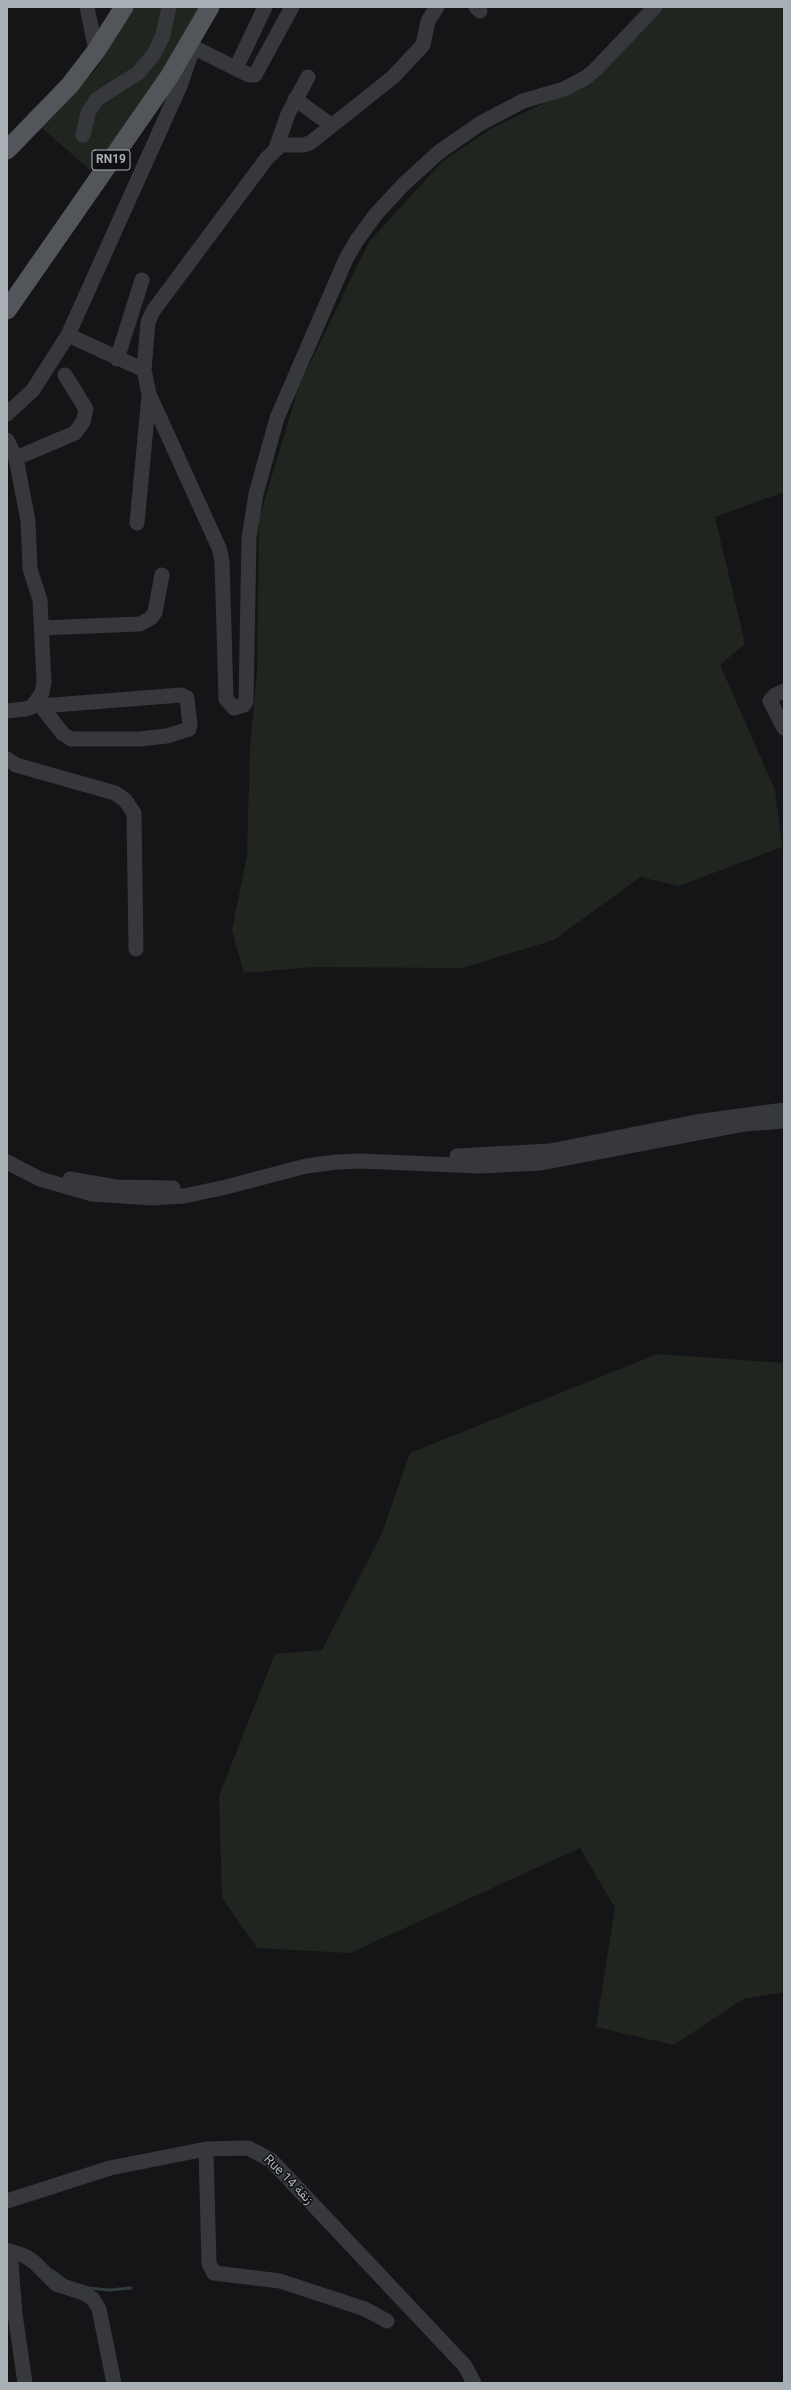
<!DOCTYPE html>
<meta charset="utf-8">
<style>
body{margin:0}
#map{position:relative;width:791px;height:2390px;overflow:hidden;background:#151517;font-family:Roboto,sans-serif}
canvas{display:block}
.frame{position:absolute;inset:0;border:8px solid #a8b0b6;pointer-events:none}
</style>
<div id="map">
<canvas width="791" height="2390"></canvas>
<div class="frame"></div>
</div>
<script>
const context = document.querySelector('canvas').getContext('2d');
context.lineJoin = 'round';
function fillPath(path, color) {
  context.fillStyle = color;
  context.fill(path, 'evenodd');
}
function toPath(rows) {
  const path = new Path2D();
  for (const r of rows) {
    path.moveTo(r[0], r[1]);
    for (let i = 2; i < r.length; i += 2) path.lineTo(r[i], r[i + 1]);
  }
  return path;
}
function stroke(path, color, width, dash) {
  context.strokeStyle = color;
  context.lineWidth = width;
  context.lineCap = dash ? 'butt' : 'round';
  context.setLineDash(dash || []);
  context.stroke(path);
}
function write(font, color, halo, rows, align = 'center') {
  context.font = font + ' Roboto,Vazirmatn,sans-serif';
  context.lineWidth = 3;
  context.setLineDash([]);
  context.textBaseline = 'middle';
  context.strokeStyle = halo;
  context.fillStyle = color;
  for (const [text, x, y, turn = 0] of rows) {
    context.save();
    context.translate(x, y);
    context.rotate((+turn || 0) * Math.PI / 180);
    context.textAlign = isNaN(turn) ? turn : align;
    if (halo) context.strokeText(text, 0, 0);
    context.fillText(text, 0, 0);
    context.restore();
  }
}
fillPath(toPath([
 [132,7,201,7,185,39,98,170,90,170,42,128,97,68],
 [658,7,784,7,784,492,715,517,745,644,720,665,775,790,782,847,679,886,640,877,554,940,462,968,315,967,244,973,232,930,247,856,250,748,257,671,259,519,299,386,369,242,442,162,492,128,592,80],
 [658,1354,784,1363,784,1992,743,1999,674,2045,596,2027,615,1908,580,1848,350,1953,257,1948,222,1898,219,1796,275,1654,322,1650,382,1533,410,1453]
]), '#20261f');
stroke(toPath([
 [53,2271,65,2280],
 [89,2288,109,2290,131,2288]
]), '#2f3b3e', 3);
stroke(toPath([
 [87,7,96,51],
 [437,7,428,21,423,45,393,77,310,143,303,145,281,145,267,158,153,311,148,322,144,370,149,394,219,548,222,561,226,699,234,708,244,705,246,701,249,538,256,494,277,418,346,259,357,240,376,214,404,184,439,152,481,123,523,101,564,89,585,78,595,70,655,7],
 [476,7,480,11],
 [193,47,249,75,255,75,292,7],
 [236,68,265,7],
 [295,99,331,125],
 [83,135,88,113,97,99,138,73,154,54,163,35,169,7],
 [276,148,288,114,308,77],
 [68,335,144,370],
 [117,359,142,280],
 [7,414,33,390,68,335,180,86,194,45],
 [7,440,16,458,28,521,30,569,40,600,44,682,42,693,32,707,25,709,7,711],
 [16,458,75,433,83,422,86,409,65,375],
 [137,523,149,395],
 [41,628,140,624,151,618,155,612,162,575],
 [784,691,775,695,770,701,784,728],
 [37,701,63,734,71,739,139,739,167,736,189,729,190,725,187,698,181,695,41,706],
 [7,759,16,765,115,793,125,800,134,813,136,949],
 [457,1156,550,1151,696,1122,784,1110],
 [7,1162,40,1179,92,1194,152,1198,184,1196,226,1187,306,1166,337,1162,361,1161,478,1166,541,1163,745,1124,784,1121],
 [70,1179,116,1187,173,1188],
 [206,2149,209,2264,214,2273,280,2281,365,2309,387,2321],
 [7,2201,110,2168,206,2149,248,2148,271,2160,465,2366,474,2383],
 [7,2250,25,2256,34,2262,56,2284,84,2293,93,2299,99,2309,114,2383],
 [10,2251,15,2314,25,2383]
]), '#36383b', 15);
stroke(toPath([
 [7,150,70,85,96,51,124,7],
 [7,310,169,77,210,7]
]), '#52565a', 19);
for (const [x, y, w] of [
 [111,160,38]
]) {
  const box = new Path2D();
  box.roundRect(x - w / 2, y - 10, w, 20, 3);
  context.fillStyle = '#101012';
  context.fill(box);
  stroke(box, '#a8b0b6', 1);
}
write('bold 12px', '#a8b0b6', null, [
 ["RN19",111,160]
]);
write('13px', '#a8b0b6', '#101012', [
 ["Rue 14 زنقة",288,2180,45]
]);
</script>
